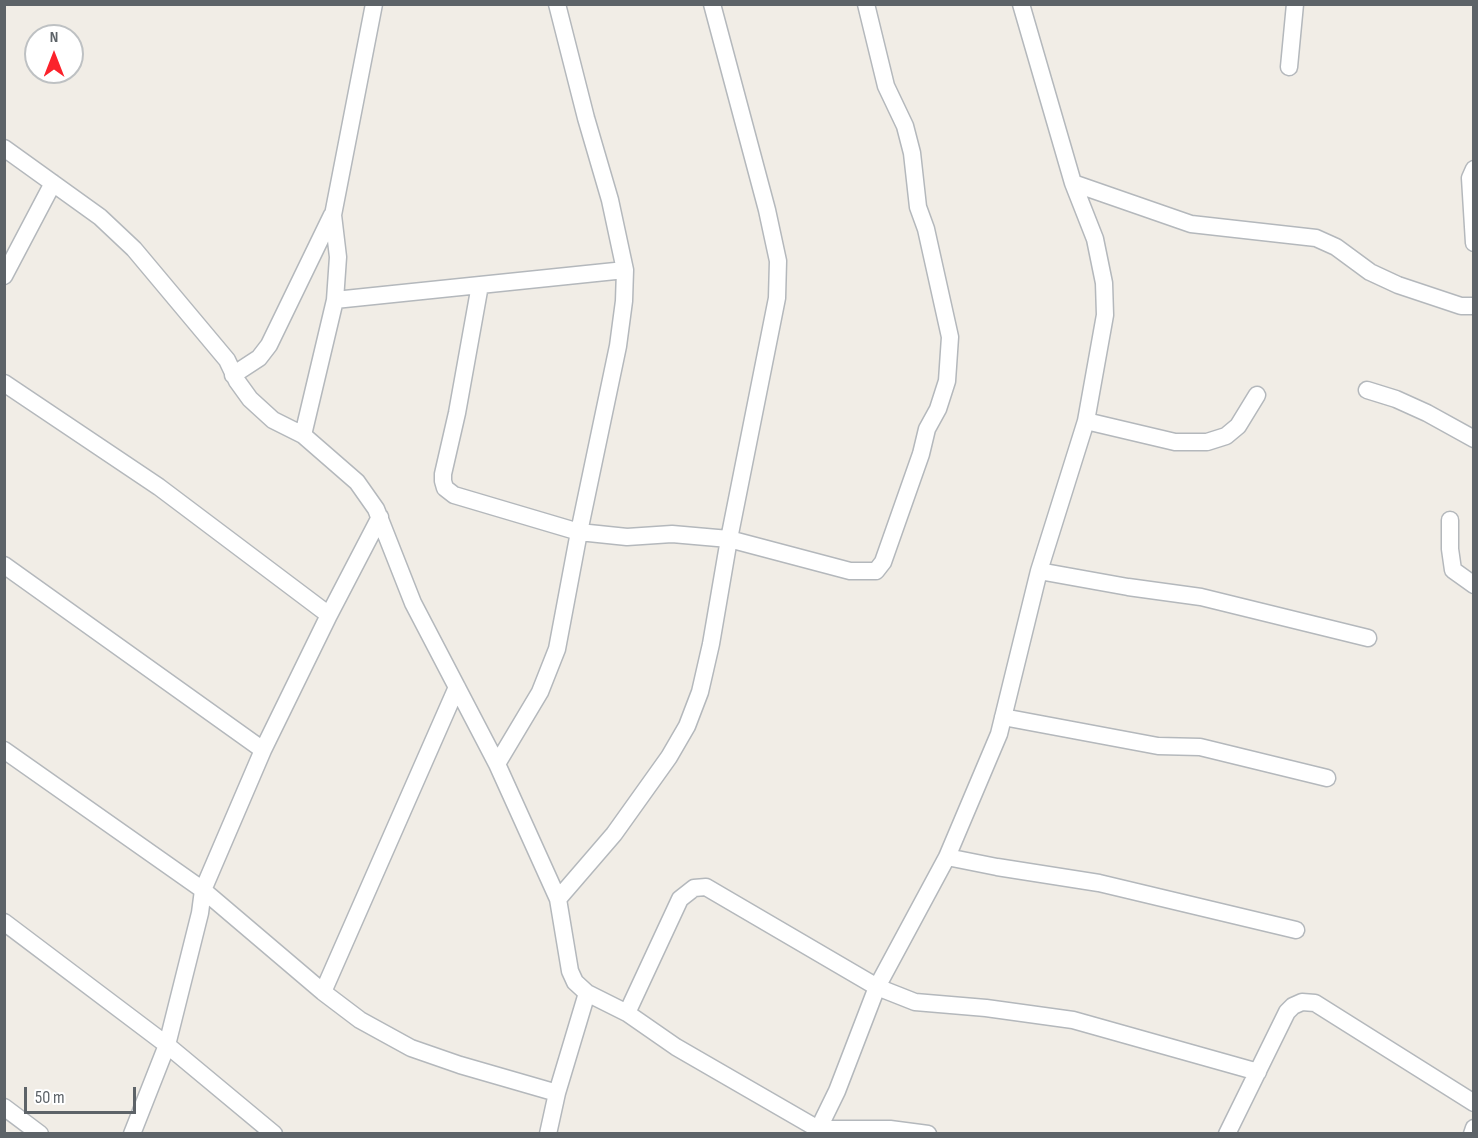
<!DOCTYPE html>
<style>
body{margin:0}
#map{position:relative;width:1478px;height:1138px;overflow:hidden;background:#f1ede6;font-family:"Sofia Sans Condensed",sans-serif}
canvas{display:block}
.frame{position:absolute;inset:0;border:6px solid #5d6368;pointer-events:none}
.north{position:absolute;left:24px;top:24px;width:60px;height:60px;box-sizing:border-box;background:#fff;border:2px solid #bec1c3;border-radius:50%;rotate:0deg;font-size:16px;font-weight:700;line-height:24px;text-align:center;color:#5d6368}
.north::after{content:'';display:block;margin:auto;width:21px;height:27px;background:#fb222b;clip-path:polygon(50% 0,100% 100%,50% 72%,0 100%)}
.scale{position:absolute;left:24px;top:1087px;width:112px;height:27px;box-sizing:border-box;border:3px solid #5d6368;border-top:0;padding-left:8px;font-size:18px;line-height:21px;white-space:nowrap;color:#5d6368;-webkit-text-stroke:4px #fff;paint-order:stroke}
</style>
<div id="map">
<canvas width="1478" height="1138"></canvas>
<div class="frame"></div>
<div class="north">N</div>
<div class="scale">50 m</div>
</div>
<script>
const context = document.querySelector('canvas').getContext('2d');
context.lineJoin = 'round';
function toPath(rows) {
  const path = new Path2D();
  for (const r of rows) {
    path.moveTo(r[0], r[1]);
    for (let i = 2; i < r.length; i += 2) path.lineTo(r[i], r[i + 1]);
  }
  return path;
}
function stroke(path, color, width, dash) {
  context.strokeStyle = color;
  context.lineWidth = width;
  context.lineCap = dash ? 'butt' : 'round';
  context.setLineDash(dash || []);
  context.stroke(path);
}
const street = toPath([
 [557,4,586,118,610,200,625,270],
 [1289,67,1295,4],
 [4,148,100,217,134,249,227,360,237,381,250,399,273,420,303,435,335,300,338,257,333,215,374,4],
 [1474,169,1470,178,1474,243],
 [1073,183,1191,224,1316,238,1336,247,1370,272,1398,285,1461,306,1474,306],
 [4,276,53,183],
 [480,285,457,413,443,474,443,481,445,488,454,495,579,532,627,537,672,534,729,539,850,571,876,571,883,562,921,454,927,429,938,409,947,381,950,337,926,229,918,207,912,153,905,126,886,86,866,4],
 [335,300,625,270,624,301,618,346,579,532,557,649,540,692,497,764],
 [233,375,259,358,269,345,332,215],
 [4,383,159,487,329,615,380,517],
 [1367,390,1396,399,1427,413,1474,439],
 [1086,421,1175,442,1207,442,1226,436,1238,426,1257,395],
 [303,435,357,482,376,509,413,603,497,764,558,899,570,971,575,982,587,993,627,1013,676,1047,818,1129,890,1129,928,1134],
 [1450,520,1450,549,1453,570,1474,585],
 [4,565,263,750,329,615],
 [1039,571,1128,587,1201,597,1368,638],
 [1003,717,1158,746,1200,747,1327,778],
 [4,750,203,890,263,750],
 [947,857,997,867,1099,883,1296,930],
 [558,899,614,834,669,757,687,726,700,692,711,644,729,539,777,298,778,261,767,210,712,4],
 [4,922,167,1045,274,1134],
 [323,992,360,1020,411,1048,460,1065,557,1093,587,993],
 [627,1013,680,899,694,888,706,887,877,987,915,1002,986,1008,1073,1020,1258,1072],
 [4,1107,40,1134],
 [132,1134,167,1045,200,913,203,890,323,992,457,687],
 [548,1134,557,1093],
 [816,1134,837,1091,877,987,947,857,999,734,1039,571,1086,421,1105,315,1104,283,1095,239,1073,183,1021,4],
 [1227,1134,1287,1012,1293,1006,1302,1002,1315,1003,1474,1103],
 [1472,1134,1474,1128]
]);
stroke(street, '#b4b8bc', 19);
stroke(street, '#fff', 16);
</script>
